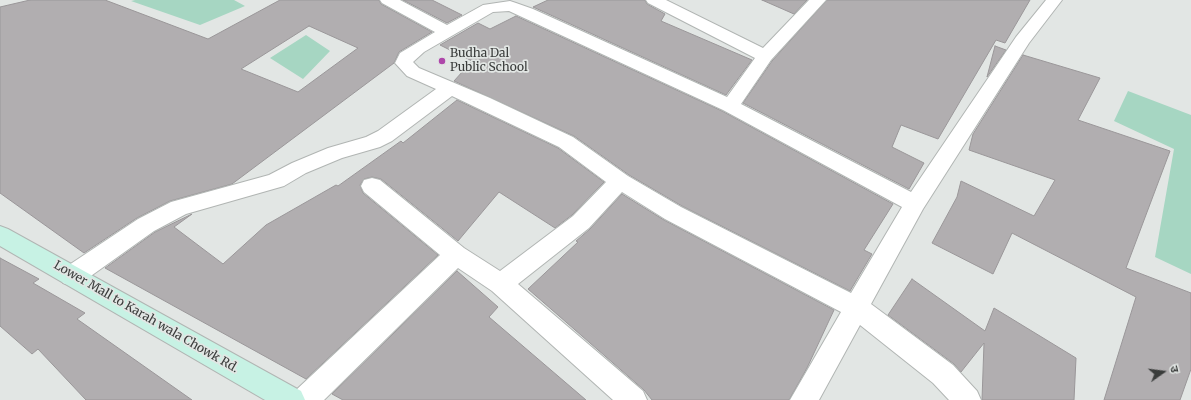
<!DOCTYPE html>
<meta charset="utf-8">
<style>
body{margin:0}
#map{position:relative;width:1191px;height:400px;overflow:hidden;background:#e2e6e4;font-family:Merriweather,"Noto Sans Devanagari",serif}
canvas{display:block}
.north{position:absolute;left:1143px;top:352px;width:40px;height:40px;-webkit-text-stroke:3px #e2e6e4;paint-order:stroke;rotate:76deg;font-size:11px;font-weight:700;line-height:16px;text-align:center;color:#3a3c3b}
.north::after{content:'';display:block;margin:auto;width:14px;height:18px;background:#3a3c3b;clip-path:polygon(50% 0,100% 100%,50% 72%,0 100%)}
</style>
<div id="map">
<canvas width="1191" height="400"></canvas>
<div class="north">उ</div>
</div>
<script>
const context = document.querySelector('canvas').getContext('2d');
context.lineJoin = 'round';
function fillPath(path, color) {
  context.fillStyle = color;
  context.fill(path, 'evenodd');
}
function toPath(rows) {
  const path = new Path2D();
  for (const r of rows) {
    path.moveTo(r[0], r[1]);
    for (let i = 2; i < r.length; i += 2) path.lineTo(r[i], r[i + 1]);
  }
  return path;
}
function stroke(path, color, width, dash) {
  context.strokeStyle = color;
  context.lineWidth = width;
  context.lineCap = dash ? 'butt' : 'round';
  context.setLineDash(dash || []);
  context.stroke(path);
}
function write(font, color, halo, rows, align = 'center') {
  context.font = font + ' Merriweather,serif';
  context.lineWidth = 3.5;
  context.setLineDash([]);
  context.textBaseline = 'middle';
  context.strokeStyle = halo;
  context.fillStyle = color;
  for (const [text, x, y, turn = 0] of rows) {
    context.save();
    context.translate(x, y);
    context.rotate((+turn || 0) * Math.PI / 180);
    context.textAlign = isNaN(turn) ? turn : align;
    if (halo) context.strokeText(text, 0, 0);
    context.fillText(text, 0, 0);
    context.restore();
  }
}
fillPath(toPath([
 [135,0,234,0,245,6,200,25,131,1],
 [306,35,330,51,303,79,270,58],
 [1128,91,1191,115,1191,274,1155,257,1174,149,1114,121]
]), '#a6d6c2');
const building = toPath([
 [30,0,105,0,208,39,280,0,379,0,381,4,432,32,399,52,394,63,232,184,170,201,137,218,84,253,0,193,0,7,30,0],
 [309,26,358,48,298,92,241,69,309,26],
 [403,0,432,0,462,15,447,23,403,0],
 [548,0,645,0,647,4,665,14,661,21,752,60,726,95,533,7,548,0],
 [762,0,807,0,794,14,762,0],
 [827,0,1030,0,1005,43,996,40,938,139,901,125,892,147,924,163,909,189,743,103,772,61,827,0],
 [516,16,722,111,893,204,864,250,872,254,850,291,682,206,629,175,574,136,454,81,472,61,440,45,478,23,490,29,516,16],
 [995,46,1006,50,987,77,995,46],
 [1023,55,1100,78,1078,120,1170,151,1126,268,1191,293,1191,369,1180,400,1104,400,1136,297,1012,233,993,274,932,243,957,197,961,181,1034,216,1055,180,969,150,973,134,1023,55],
 [457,100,558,148,604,182,572,215,555,228,499,192,458,241,381,179,372,177,364,179,360,185,363,193,438,255,306,379,105,268,155,232,192,214,174,227,223,264,266,225,336,185,338,186,401,141,403,143,457,100],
 [622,194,664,220,834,310,807,368,789,400,652,400,644,390,528,289,578,242,576,241,590,229,622,194],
 [0,258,39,279,33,283,85,313,77,319,192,400,86,400,38,349,32,354,0,326,0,258],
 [457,271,498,307,489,317,586,400,343,400,332,394,457,271],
 [912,279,985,331,994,308,1076,358,1074,400,982,400,984,343,961,372,954,364,888,315,912,279]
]);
fillPath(building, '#b1aeb0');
stroke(building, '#9a9799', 1);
const street = toPath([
 [380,0,400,0,447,25,483,5,510,1,516,3,533,9,727,97,755,58,648,3,646,0,666,0,763,48,809,0,826,0,771,60,741,104,911,192,1016,37,1046,0,1062,0,1029,43,923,209,871,304,953,365,977,391,981,400,949,400,933,383,860,325,819,400,790,400,841,312,665,219,622,192,589,228,518,284,643,391,647,400,613,400,492,291,458,268,324,400,291,400,295,391,440,255,364,192,361,186,364,180,372,178,380,180,464,248,500,271,573,216,606,182,559,147,452,96,392,141,380,147,342,158,306,173,284,186,186,214,154,231,81,283,72,286,63,283,60,276,63,269,138,219,171,202,269,175,292,163,328,148,366,137,378,131,436,89,407,76,395,63,400,53,435,32,382,3,380,0],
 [509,11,723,110,902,207,851,293,681,207,628,176,573,137,490,98,419,68,413,62,424,52,493,12,509,11]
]);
const secondary = toPath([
 [0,226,8,229,301,391,305,400,265,400,0,246,0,226]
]);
stroke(street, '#b1b5b3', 2);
stroke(secondary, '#b1b5b3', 2);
fillPath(street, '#fff');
fillPath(secondary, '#c7f2e4');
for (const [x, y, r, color] of [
 [442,61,4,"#ae47aa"]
]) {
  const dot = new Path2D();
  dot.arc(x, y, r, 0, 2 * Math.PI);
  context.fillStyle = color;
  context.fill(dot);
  stroke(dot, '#e2e6e4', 1.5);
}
write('12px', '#3a3c3b', '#e2e6e4', [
 ["Budha Dal",450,54],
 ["Public School",450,68]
], 'left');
write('12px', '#3a3c3b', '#e2e6e4', [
 ["Lower Mall to Karah wala Chowk Rd.",146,317,30]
]);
</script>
